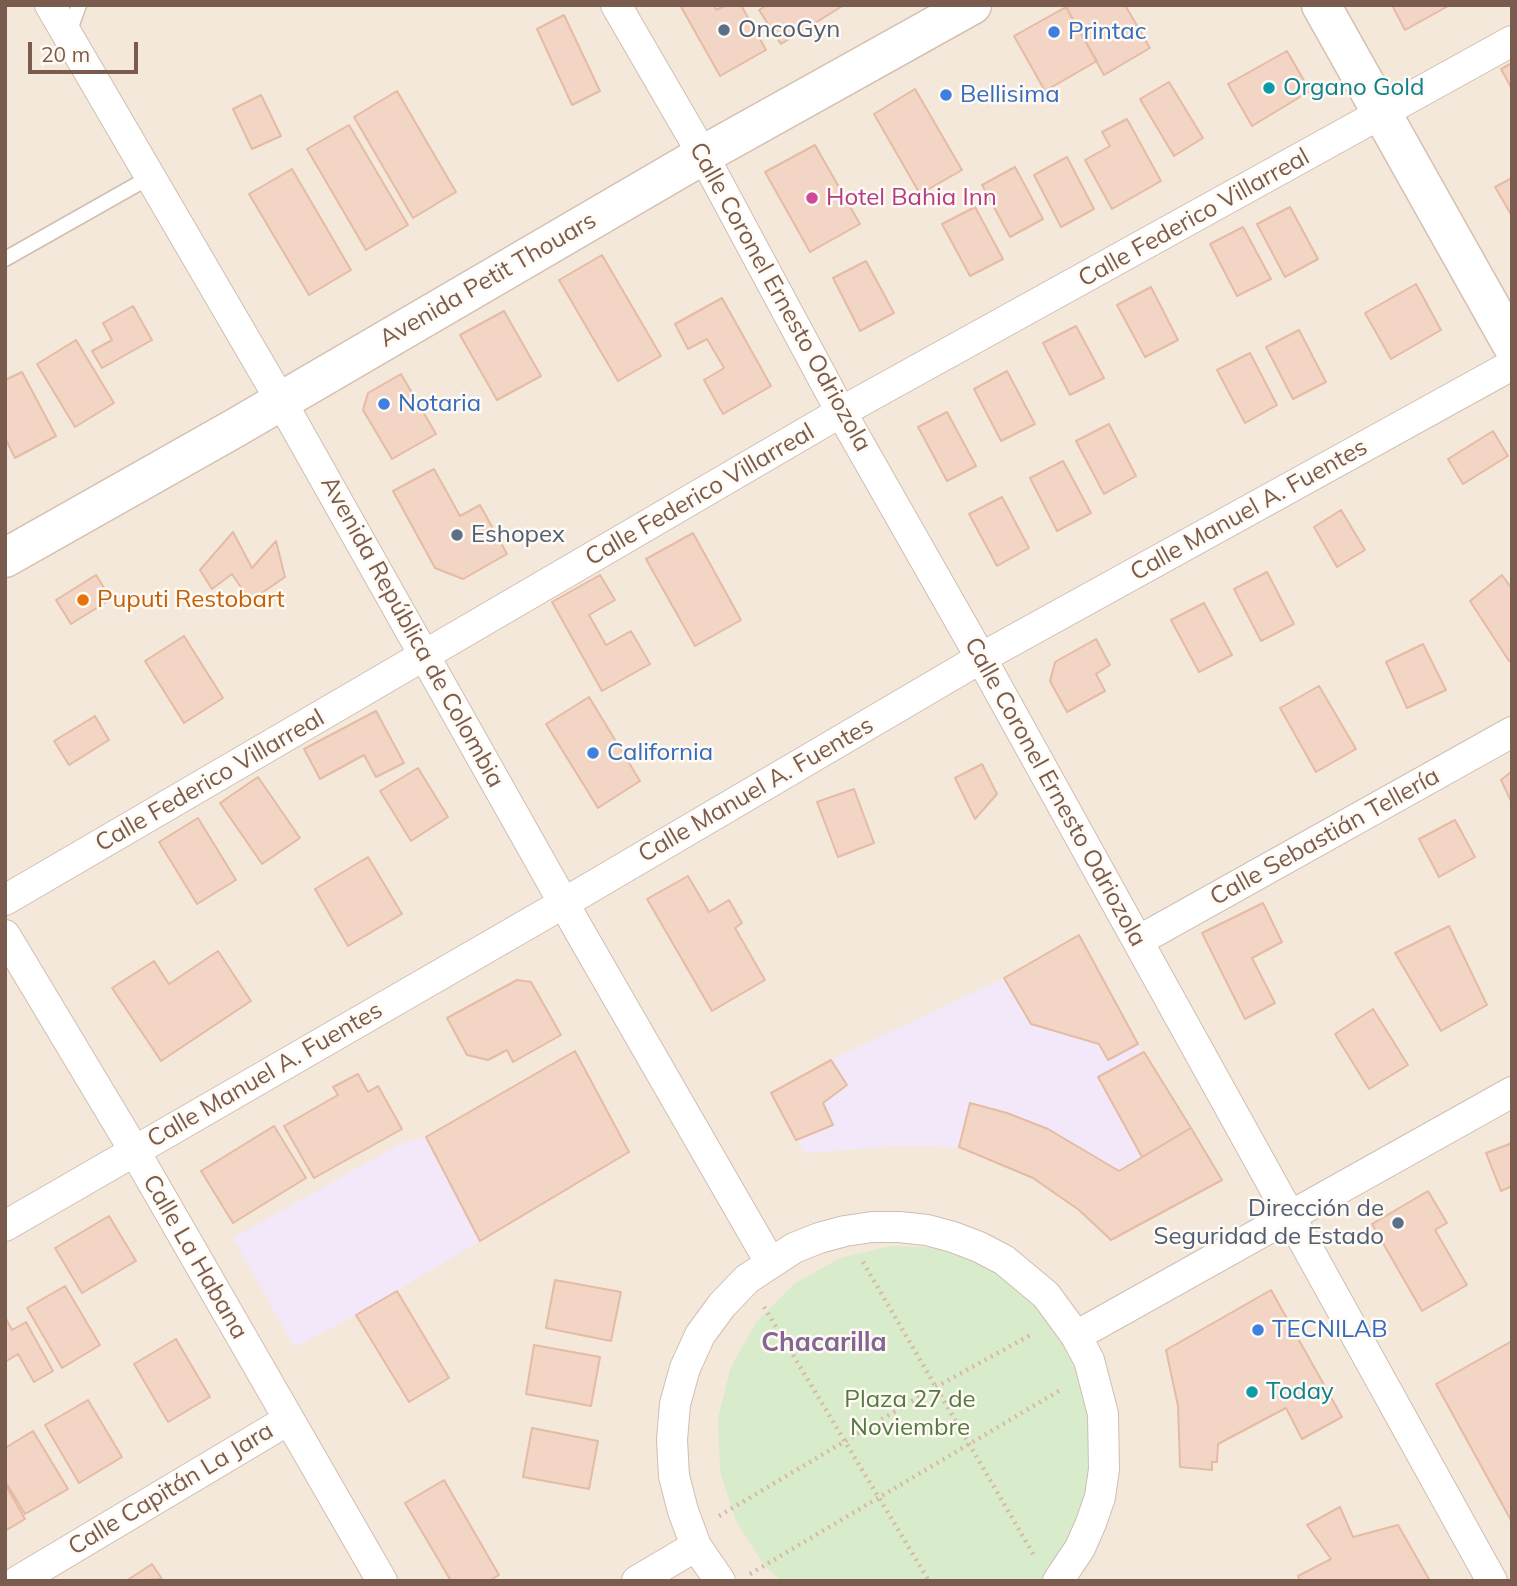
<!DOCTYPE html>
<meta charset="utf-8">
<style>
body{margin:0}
#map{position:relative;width:1517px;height:1586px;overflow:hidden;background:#fdf6ec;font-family:Mulish,sans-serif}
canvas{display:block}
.frame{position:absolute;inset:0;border:7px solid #795c4e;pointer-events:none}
.scale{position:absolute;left:28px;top:42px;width:110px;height:32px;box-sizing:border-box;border:4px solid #795c4e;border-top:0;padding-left:9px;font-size:21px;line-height:24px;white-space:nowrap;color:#795c4e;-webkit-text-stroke:5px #fffaf3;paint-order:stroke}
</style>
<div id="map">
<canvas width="1517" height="1586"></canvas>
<div class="frame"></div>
<div class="scale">20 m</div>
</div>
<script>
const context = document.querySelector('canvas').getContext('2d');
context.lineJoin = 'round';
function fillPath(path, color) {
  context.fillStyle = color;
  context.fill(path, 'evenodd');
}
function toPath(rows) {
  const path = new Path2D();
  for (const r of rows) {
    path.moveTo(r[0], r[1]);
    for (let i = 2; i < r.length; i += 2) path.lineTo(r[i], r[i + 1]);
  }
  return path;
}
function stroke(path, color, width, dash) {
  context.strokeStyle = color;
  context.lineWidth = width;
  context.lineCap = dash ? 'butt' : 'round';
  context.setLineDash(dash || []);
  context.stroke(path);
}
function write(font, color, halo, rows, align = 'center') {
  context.font = font + ' Mulish,sans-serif';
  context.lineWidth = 5;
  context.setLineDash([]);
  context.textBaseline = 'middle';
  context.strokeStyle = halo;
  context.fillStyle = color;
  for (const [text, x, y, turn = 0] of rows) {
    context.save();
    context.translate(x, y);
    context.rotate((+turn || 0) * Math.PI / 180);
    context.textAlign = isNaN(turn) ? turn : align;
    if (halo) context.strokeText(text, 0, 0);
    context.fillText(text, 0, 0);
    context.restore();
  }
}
fillPath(toPath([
 [5,5,1512,5,1512,1581,5,1581]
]), '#f4e8db');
fillPath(toPath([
 [1079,935,1138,1044,1222,1180,1111,1240,1079,1210,1033,1178,959,1147,897,1146,805,1153,771,1093,831,1060,1004,978],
 [575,1051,629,1152,356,1315,294,1347,233,1238,400,1144,426,1137]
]), '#f3e8fa');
fillPath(toPath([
 [891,1246,943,1248,993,1265,1071,1334,1103,1434,1077,1535,1041,1581,781,1581,764,1565,736,1521,720,1471,718,1418,731,1367,757,1321,794,1284,840,1258]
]), '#d8ebca');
const building = toPath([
 [680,5,714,5,716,10,726,5,741,5,766,50,720,76,680,5],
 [767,5,844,5,781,44,759,10,767,5],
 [1069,5,1125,5,1150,48,1104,75,1066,7,1069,5],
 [1392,5,1450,5,1405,30,1392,5],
 [1066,7,1097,61,1045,91,1014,36,1066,7],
 [564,15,600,91,572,105,537,29,564,15],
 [1287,51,1310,91,1252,126,1228,84,1287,51],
 [1512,63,1512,89,1501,69,1512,63],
 [1169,82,1203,138,1174,156,1140,99,1169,82],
 [915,89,962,170,920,194,874,114,915,89],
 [397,91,456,192,413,218,354,117,397,91],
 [261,95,281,136,252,149,233,109,261,95],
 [1127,119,1161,181,1112,209,1085,160,1110,146,1102,132,1127,119],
 [349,125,408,225,366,250,307,149,349,125],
 [815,145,860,224,810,252,765,172,815,145],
 [1067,157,1094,209,1061,227,1034,175,1067,157],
 [1015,167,1043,219,1010,237,982,185,1015,167],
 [292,169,351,270,309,295,249,194,292,169],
 [1512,178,1512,216,1495,187,1512,178],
 [975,207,1003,259,970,276,942,224,975,207],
 [1290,207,1318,259,1285,277,1257,224,1290,207],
 [1243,227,1271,279,1237,296,1210,244,1243,227],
 [602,255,661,356,618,381,559,280,602,255],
 [866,261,894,313,860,331,833,278,866,261],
 [1416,284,1441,330,1391,359,1365,313,1416,284],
 [1151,287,1178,340,1145,357,1117,305,1151,287],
 [722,298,771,386,723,414,704,380,724,368,707,339,688,349,675,324,722,298],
 [133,306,152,340,102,368,92,351,112,340,103,323,133,306],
 [504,311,541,376,497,400,460,335,504,311],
 [1076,326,1104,378,1070,395,1043,343,1076,326],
 [1299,330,1326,382,1293,399,1266,347,1299,330],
 [76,340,114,403,75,427,37,364,76,340],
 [1250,353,1277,405,1245,423,1217,370,1250,353],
 [1007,371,1035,424,1001,441,974,389,1007,371],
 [22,372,56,436,15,458,5,438,5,380,22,372],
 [401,374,436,434,392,459,363,410,368,393,401,374],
 [947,412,976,466,947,481,918,427,947,412],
 [1109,424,1136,476,1104,494,1076,441,1109,424],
 [1493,431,1508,456,1463,484,1448,459,1493,431],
 [1063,461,1091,513,1057,531,1030,478,1063,461],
 [434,469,460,516,480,505,507,554,463,579,435,568,393,491,434,469],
 [1002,497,1029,548,997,566,969,514,1002,497],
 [1341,510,1365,550,1337,567,1314,527,1341,510],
 [233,532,252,568,276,541,285,577,250,601,232,574,212,589,200,570,233,532],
 [693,533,741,620,695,646,646,559,693,533],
 [1267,572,1294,624,1261,641,1234,589,1267,572],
 [96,575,111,599,71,624,56,600,96,575],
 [600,575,615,600,589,615,606,645,631,631,650,664,602,691,552,602,600,575],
 [1502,575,1512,589,1512,660,1509,661,1470,601,1502,575],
 [1204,603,1232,655,1199,672,1171,620,1204,603],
 [184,636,223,698,184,723,145,661,184,636],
 [1096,639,1110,665,1096,674,1105,691,1067,712,1050,681,1055,662,1096,639],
 [1423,644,1446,690,1407,708,1386,662,1423,644],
 [1319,686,1356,749,1316,772,1280,708,1319,686],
 [589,697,640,781,598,808,546,724,589,697],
 [376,711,404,763,376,777,364,755,320,779,304,749,376,711],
 [95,716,109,740,69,765,54,741,95,716],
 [982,764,997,794,975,819,955,778,982,764],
 [418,768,448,817,411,841,380,791,418,768],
 [1512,771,1512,803,1501,780,1512,771],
 [258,777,300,838,262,864,220,803,258,777],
 [854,789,874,843,838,857,817,802,854,789],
 [198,818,236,880,197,904,159,842,198,818],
 [1455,820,1475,857,1439,877,1419,839,1455,820],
 [368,857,402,914,348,946,315,889,368,857],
 [688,876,709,912,729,900,742,923,735,928,765,980,712,1011,647,899,688,876],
 [1263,903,1282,942,1252,958,1275,1003,1245,1019,1202,933,1263,903],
 [1449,926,1487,1005,1441,1031,1395,953,1449,926],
 [1079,935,1138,1044,1108,1060,1099,1044,1031,1024,1004,978,1079,935],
 [218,951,251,1001,161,1061,112,988,154,961,169,984,218,951],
 [517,980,531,982,561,1035,513,1062,507,1050,488,1060,467,1055,447,1018,517,980],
 [1373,1009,1408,1065,1369,1089,1335,1034,1373,1009],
 [575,1051,629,1152,480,1241,426,1137,575,1051],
 [1144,1052,1191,1128,1142,1157,1098,1077,1144,1052],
 [831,1060,847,1085,823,1103,833,1125,796,1140,771,1093,831,1060],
 [358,1074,368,1092,378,1086,402,1129,314,1178,284,1126,338,1095,333,1087,358,1074],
 [970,1103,1007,1113,1048,1129,1119,1171,1191,1128,1222,1180,1111,1240,1079,1210,1033,1178,959,1147,970,1103],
 [274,1126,306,1178,233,1223,201,1171,274,1126],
 [1512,1143,1512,1186,1501,1191,1486,1153,1512,1143],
 [1428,1191,1447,1223,1435,1230,1467,1285,1422,1311,1372,1224,1428,1191],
 [109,1216,136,1261,82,1293,55,1248,109,1216],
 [555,1280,621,1292,611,1341,546,1328,555,1280],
 [65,1286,100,1345,62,1368,27,1308,65,1286],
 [1271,1290,1342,1417,1302,1439,1286,1408,1218,1444,1217,1462,1212,1462,1212,1470,1180,1467,1178,1406,1166,1350,1271,1290],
 [397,1291,449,1378,409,1402,356,1315,397,1291],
 [5,1317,12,1330,26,1322,53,1371,34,1382,18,1354,5,1362,5,1317],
 [176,1339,210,1397,168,1422,134,1364,176,1339],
 [1512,1341,1512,1522,1436,1384,1512,1341],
 [534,1345,600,1357,591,1406,526,1394,534,1345],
 [88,1400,122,1457,79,1483,45,1425,88,1400],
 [532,1428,598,1441,589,1489,523,1477,532,1428],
 [33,1431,68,1489,25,1514,5,1481,5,1448,33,1431],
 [444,1480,499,1575,489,1581,451,1581,405,1503,444,1480],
 [5,1484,25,1519,5,1531,5,1484],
 [1340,1507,1353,1537,1398,1525,1430,1581,1300,1581,1298,1576,1331,1559,1307,1525,1340,1507],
 [152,1564,162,1579,126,1581,152,1564]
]);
fillPath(building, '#f2d5c4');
stroke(building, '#e5bba4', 2);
const lane = toPath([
 [68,35,79,5],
 [5,259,150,177]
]);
const street = toPath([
 [50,5,281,401,580,932,770,1262],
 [616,5,703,155,841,412,981,658,1492,1581],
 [5,900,841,412,1512,41],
 [5,935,134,1150,382,1581],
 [1138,941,1512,732],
 [5,1226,564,903,981,658,1512,365],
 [1076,1336,1512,1092],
 [18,1581,288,1420],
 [637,1581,696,1546],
 [720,1581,696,1546,683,1511,674,1476,672,1440,675,1404,685,1368,700,1335,722,1305,747,1279,794,1248,819,1238,845,1231,872,1227,899,1227,927,1230,953,1237,979,1247,1004,1260,1046,1295,1076,1336,1089,1360,1103,1414,1104,1469,1100,1497,1091,1523,1080,1548,1058,1581]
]);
const secondary = toPath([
 [1321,5,1512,345],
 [5,558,235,428,703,155,972,5]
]);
stroke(lane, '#d0beb1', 17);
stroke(street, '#d0beb1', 32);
stroke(secondary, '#d5c0b1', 41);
stroke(toPath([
 [863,1262,1035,1557],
 [764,1307,929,1581],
 [719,1516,936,1387,1032,1334],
 [750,1574,1062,1389]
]), '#d8b8a6', 4.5, [2, 5]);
stroke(lane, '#fff', 14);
stroke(street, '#fff', 30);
stroke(secondary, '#fff', 38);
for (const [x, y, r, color] of [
 [724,30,7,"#5c6f8a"],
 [1054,32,7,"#3f7fe0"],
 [1269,88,7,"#0f9aa8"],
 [946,95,7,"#3f7fe0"],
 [812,198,7,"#d1479c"],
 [384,404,7,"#3f7fe0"],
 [457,535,7,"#5c6f8a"],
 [83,600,7,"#e8710a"],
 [593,753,7,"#3f7fe0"],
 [1398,1223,7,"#5c6f8a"],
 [1258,1330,7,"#3f7fe0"],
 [1252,1392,7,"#0f9aa8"]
]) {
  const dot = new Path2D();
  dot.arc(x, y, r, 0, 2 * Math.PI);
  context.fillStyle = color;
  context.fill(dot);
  stroke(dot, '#fffaf3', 2.5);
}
write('24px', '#4e5e75', '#fffaf3', [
 ["OncoGyn",738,30],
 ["Eshopex",471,535],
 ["Dirección de",1384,1209,"right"],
 ["Seguridad de Estado",1384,1237,"right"]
], 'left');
write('24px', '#366cbe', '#fffaf3', [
 ["Printac",1068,32],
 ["Bellisima",960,95],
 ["Notaria",398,404],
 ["California",607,753],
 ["TECNILAB",1272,1330]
], 'left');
write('24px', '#0d838f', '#fffaf3', [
 ["Organo Gold",1283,88],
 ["Today",1266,1392]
], 'left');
write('24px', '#b23c85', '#fffaf3', [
 ["Hotel Bahia Inn",826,198]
], 'left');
write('24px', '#795c4e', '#fffaf3', [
 ["Calle Federico Villarreal",1194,218,-29],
 ["Avenida Petit Thouars",488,280,-30],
 ["Calle Coronel Ernesto Odriozola",780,297,61],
 ["Calle Federico Villarreal",700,495,-30],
 ["Calle Manuel A. Fuentes",1249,510,-29],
 ["Avenida República de Colombia",412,632,61],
 ["Calle Federico Villarreal",210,781,-30],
 ["Calle Manuel A. Fuentes",756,790,-30],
 ["Calle Coronel Ernesto Odriozola",1055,792,61],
 ["Calle Sebastián Tellería",1325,837,-29],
 ["Calle Manuel A. Fuentes",265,1075,-30],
 ["Calle La Habana",195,1257,60],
 ["Calle Capitán La Jara",171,1489,-31]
]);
write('24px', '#c56008', '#fffaf3', [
 ["Puputi Restobart",97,600]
], 'left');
write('24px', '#547942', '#fffaf3', [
 ["Plaza 27 de",910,1400],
 ["Noviembre",910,1428]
]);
write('bold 26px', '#836694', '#fffaf3', [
 ["Chacarilla",824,1343]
]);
</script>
